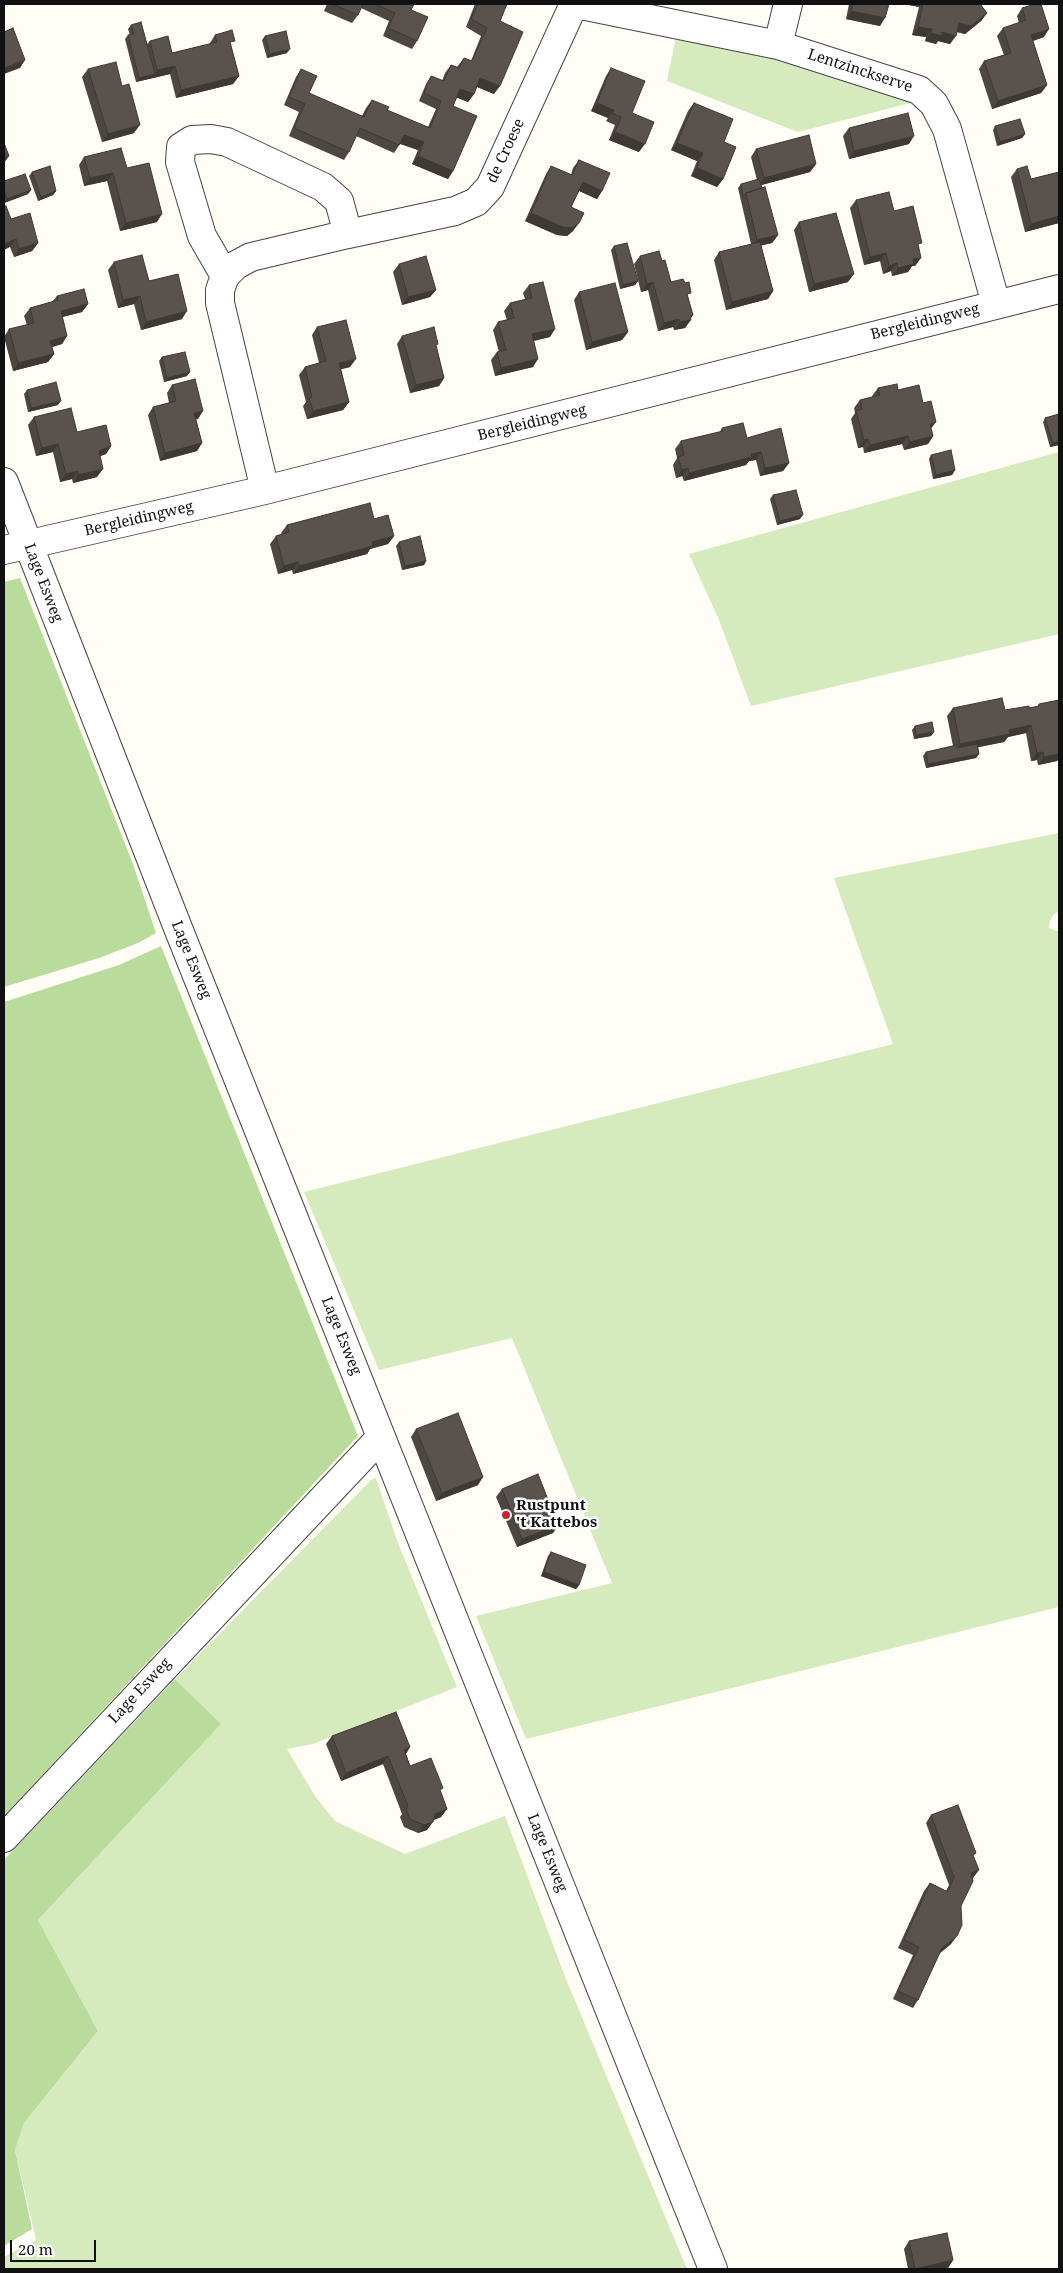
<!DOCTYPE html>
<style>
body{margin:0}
#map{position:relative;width:1063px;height:2273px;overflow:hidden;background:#fffdf5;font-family:"Noto Serif",serif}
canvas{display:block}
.frame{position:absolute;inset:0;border:5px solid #111;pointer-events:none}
.scale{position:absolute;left:10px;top:2240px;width:86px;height:22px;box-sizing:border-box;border:2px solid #111;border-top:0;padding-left:6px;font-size:15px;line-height:18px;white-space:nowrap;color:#111;-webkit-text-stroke:4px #fff;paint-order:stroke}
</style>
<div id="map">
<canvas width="1063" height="2273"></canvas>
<div class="frame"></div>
<div class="scale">20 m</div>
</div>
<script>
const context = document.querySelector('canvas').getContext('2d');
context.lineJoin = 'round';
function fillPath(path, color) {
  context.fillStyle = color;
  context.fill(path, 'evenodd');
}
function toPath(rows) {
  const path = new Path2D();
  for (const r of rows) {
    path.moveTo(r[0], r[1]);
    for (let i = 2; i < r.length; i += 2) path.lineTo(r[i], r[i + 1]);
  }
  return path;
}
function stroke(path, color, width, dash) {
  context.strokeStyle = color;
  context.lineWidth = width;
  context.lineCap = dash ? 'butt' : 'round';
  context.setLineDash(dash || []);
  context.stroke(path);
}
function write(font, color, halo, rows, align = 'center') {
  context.font = font + ' "Noto Serif",serif';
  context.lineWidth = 5;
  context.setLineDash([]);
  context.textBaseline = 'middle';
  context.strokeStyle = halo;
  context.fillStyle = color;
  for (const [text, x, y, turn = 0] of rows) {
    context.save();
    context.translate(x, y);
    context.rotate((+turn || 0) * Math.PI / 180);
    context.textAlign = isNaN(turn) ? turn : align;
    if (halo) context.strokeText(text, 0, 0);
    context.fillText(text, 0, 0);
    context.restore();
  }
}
fillPath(toPath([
 [676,37,779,58,918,101,798,132,667,81],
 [1059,452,1059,634,751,706,719,620,689,554],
 [1059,833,1059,911,1054,914,1050,921,1049,928,1059,932,1059,1607,526,1739,476,1616,612,1583,512,1338,379,1370,304,1192,893,1044,834,878],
 [376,1478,398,1543,457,1687,313,1744,287,1749,315,1796,335,1821,405,1854,505,1816,564,1974,687,2269,4,2269,4,2257,36,2240,15,2150,24,2123,98,2031,38,1920,221,1724,175,1679,371,1480]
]), '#d5ebbd');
fillPath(toPath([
 [20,578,133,864,156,933,138,943,99,958,4,987,4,582],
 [161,946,358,1436,4,1816,4,1002,119,965],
 [175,1679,221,1724,38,1920,98,2031,24,2123,15,2150,32,2229,4,2246,4,1860]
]), '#b9dc9c');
const minor = toPath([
 [576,4,778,45,919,90,934,104,947,129,996,304],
 [778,45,788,4],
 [225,276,236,265,251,257,348,234],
 [4,482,178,928,713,2269],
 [265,490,220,303,220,290,225,276,202,236,180,162,181,147,192,140,211,139,227,142,323,187,339,201,348,234,455,211,476,202,490,187,574,4],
 [4,550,265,490,1059,289],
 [4,1838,381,1437]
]);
stroke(minor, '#444', 30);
stroke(minor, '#fff', 28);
fillPath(toPath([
 [327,4,414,4,411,10,417,41,412,49,383,36,389,21,361,8,358,15,352,23,324,11],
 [475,4,507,4,500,21,494,94,477,87,474,94,468,102,457,97,453,106,453,171,448,179,412,164,418,150,400,144,394,153,356,136,349,152,344,160,289,136,299,112,284,105,296,77,301,69,309,93,362,116,366,108,372,100,387,110,428,127,436,109,419,101,426,84,431,76,442,81,445,73,451,65,457,67,464,58,471,61,481,36,466,27],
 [849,4,889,4,880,26,846,19],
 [904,4,980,4,987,13,981,21,965,34,957,32,950,44,938,41,936,44,925,41,926,37,912,35,919,7],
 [1022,8,1044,37,1033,41,1047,85,1041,93,992,109,979,69,984,61,1004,55,997,36,1003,28,1019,23,1017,16],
 [131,25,147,44,150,41,172,53,210,44,210,43,215,35,231,46,239,76,233,84,176,98,170,74,136,82,125,39,128,35,130,35,128,29],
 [265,36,287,53,267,58,262,40],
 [611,68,632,113,639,152,609,140,615,125,606,121,608,118,591,111,606,76],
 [88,69,134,133,102,142,82,77],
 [694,103,723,179,717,187,691,176,697,161,671,150,688,111],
 [995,126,1025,134,1022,138,997,146,993,130],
 [849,128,909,144,849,159,843,136],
 [756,149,816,164,810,172,761,185,778,235,772,243,761,245,773,291,768,299,726,310,714,260,719,252,751,244,738,188,741,184,757,180,751,157],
 [84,157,127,168,157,222,120,231,107,181,84,186,79,165],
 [579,160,602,191,597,199,579,191,571,207,573,231,567,236,557,235,525,221,546,174,551,166,571,175,573,168],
 [1017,169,1031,179,1059,172,1059,223,1025,232,1011,177],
 [32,172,56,191,53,195,38,201,29,176],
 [4,181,31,190,28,194,4,203],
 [856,200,894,211,919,247,915,266,912,266,908,272,892,276,891,271,883,274,880,261,864,265,850,208],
 [11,219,38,243,32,251,14,257,10,247],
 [799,222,848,282,809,292,794,230],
 [614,246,638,281,635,285,620,289,611,250],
 [640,256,662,261,671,282,688,298,691,320,685,328,674,330,673,327,658,331,648,290,641,292,634,264],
 [114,262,149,281,182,319,141,330,134,304,118,308,108,270],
 [399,264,436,290,430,297,402,305,393,272],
 [529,285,550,337,534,341,533,367,495,376,491,360,497,352,499,352,493,330,498,322,507,320,504,311,510,303,525,299,523,293],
 [579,292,628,332,622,340,586,350,574,300],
 [57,296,88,304,82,312,62,317,67,336,62,344,52,347,54,354,48,362,13,371,4,337,9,329,27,325,24,316,30,308,52,302],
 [317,327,350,367,341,369,349,402,343,410,307,419,303,406,306,402,299,375,305,367,319,363,312,335],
 [402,336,436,347,444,378,439,386,410,393,397,344],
 [162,357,187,376,164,382,159,361],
 [172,385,198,419,196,419,202,443,197,451,160,461,148,415,153,407,169,403,167,393],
 [878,388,898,390,923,403,933,436,928,444,904,450,902,444,864,453,863,447,858,448,851,419,855,413,854,408,860,400,873,397,872,396],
 [27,390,58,405,28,412,24,394],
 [1059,414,1059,445,1050,447,1043,422,1045,418],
 [34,417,77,432,111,446,106,454,100,456,97,477,73,483,72,479,60,482,53,452,36,456,28,425],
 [722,428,747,438,789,463,783,471,760,476,756,460,749,461,746,465,684,481,682,476,676,478,673,465,677,458,675,449,681,441,720,432],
 [931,455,955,470,952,475,933,479,929,459],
 [773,495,800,519,777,525,770,499],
 [374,519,394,536,388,544,370,549,367,554,293,574,292,570,278,574,270,544,276,536,282,534,281,533,287,525],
 [399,542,426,561,424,565,402,570,396,546],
 [1059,700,1059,759,1057,761,1038,765,1037,760,1031,761,1026,733,1008,737,1004,742,978,747,979,754,976,758,926,768,923,756,926,752,953,746,947,716,953,708,1005,710,1037,707,1039,704],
 [915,726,934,732,931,736,914,739,912,730],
 [416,1429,478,1485,436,1501,411,1437],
 [502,1489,558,1525,553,1533,517,1547,496,1497],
 [551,1552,579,1585,576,1589,541,1576,548,1556],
 [332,1736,410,1747,406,1754,410,1766,441,1792,447,1809,441,1817,433,1820,427,1830,418,1833,404,1827,400,1817,402,1814,383,1764,341,1781,326,1744],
 [931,1815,974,1857,973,1878,961,1906,951,1944,939,1954,918,2000,913,2008,893,1999,913,1955,898,1948,924,1891,930,1883,946,1891,949,1885,926,1823],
 [909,2241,953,2260,948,2268,944,2269,908,2269,904,2249]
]), '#4d4742');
fillPath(toPath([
 [904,4,921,4,919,7],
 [851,11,885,18,880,26,846,19],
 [987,13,981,21,965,34,953,31,959,23],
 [918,27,932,29,926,37,912,35],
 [1049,29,1044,37,1026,43,1031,35],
 [942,32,956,36,950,44,938,41,936,44,925,41,931,33],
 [290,49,287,53,267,58,270,54],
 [25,60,20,68,4,74,4,68],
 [175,66,170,74,136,82,139,78,155,74,157,70],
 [239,76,233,84,176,98,181,90],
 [480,78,500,86,494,94,475,86],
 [1047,85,1041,93,992,109,998,101],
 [460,89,474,94,468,102,455,97],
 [597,103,614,110,608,118,591,111],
 [140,125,134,133,102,142,108,134],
 [615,132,645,144,639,152,609,140],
 [1025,134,1022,138,997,146,1000,142],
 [404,135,424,142,418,150,398,143],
 [914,136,909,144,849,159,854,151],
 [677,143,703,153,697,161,671,150],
 [9,156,4,163,4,158],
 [418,156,453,171,448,179,412,164],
 [816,164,810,172,758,186,764,178],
 [697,168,723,179,717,187,691,176],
 [113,173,107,181,84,186,90,178],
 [583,182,602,191,597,199,577,190],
 [31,190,28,194,4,203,7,199],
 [56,191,53,195,38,201,41,197],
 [531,213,579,223,573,231,567,236,557,235,525,221],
 [162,214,157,222,120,231,126,223],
 [1059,216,1059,223,1025,232,1031,224],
 [778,235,772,243,752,248,757,240],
 [16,239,10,247,4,250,4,244],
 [38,243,32,251,14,257,19,249],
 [886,253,880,261,864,265,870,257],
 [921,258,915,266,912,266,908,272,892,276,898,268,913,259],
 [897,263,891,271,883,274,889,266],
 [854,274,848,282,809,292,814,284],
 [638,281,635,285,620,289,623,285],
 [653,282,648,290,641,292,647,284],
 [436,290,430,297,402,305,408,297],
 [773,291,768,299,726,310,732,302],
 [140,296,134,304,118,308,123,300],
 [88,304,82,312,55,319,61,311],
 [187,311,182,319,141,330,146,322],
 [693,315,685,328,674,330,680,322,690,316],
 [679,319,673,327,658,331,664,323],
 [555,329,550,337,527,342,532,334],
 [628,332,622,340,586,350,592,342],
 [67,336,62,344,45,349,50,341],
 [54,354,48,362,13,371,18,363],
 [356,359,350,367,334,371,339,363],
 [538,359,533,367,495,376,501,368],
 [190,372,187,376,164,382,167,378],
 [444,378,439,386,410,393,416,385],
 [61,401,58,405,28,412,31,408],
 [349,402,343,410,307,419,313,411],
 [203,411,198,419,189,421,194,413],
 [936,422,930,430,930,424],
 [908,436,902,444,864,453,870,445],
 [933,436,928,444,904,450,910,442],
 [868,439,863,447,858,448,864,440],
 [1059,441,1059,445,1050,447,1053,443],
 [202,443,197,451,160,461,165,453],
 [58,444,53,452,36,456,42,448],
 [111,446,106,454,93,459,99,451],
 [761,452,756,460,749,461,746,465,684,481,689,473],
 [789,463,783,471,760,476,765,468],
 [688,468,682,476,676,478,682,470],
 [103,469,97,477,73,483,78,475],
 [955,470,952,475,933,479,936,475],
 [78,471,72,479,60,482,66,474],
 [803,515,800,519,777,525,780,521],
 [394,536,388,544,370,549,367,554,293,574,299,566],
 [426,561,424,565,402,570,405,566],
 [298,562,292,570,278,574,284,566],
 [1031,725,1026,733,1008,737,1004,742,955,752,960,744,1009,730],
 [934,732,931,736,914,739,916,735],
 [1043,752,1037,760,1031,761,1037,753],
 [1059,753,1059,759,1057,761,1038,765,1044,757],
 [979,754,976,758,926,768,928,764],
 [483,1477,478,1485,436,1501,442,1493],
 [558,1525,553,1533,517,1547,522,1539],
 [544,1572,579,1585,576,1589,541,1576],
 [410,1747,405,1755,404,1750],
 [388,1756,383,1764,341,1781,346,1773],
 [447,1809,441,1817,429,1822,435,1814],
 [433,1822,427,1830,418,1833,424,1825],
 [979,1870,973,1878,965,1881,971,1873],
 [957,1936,951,1944,936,1956,942,1948],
 [953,2260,948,2268,944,2269,915,2269]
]), '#3f3936');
const building = toPath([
 [332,4,363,4,358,15,332,4],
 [375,4,414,4,411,10,428,17,417,41,388,28,395,13,375,4],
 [478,4,507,4,500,21,523,32,500,86,480,78,474,94,460,89,453,106,477,116,453,171,418,156,424,142,404,135,399,145,360,128,349,152,294,128,305,104,289,97,301,69,317,76,309,93,364,117,372,100,389,107,387,110,430,128,441,101,424,93,431,76,444,81,451,65,459,68,464,58,472,61,487,28,471,19,478,4],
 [853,4,889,4,885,18,851,11,853,4],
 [923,4,980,4,987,13,971,26,959,23,956,36,942,32,942,36,931,33,932,29,918,27,923,4],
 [1035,4,1041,4,1049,29,1031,35,1047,85,998,101,984,61,1011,53,1003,28,1026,20,1022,8,1035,4],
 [141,22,155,74,139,78,128,35,134,34,131,25,141,22],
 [13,28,25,60,4,68,4,32,13,28],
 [232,30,235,41,230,42,239,76,181,90,175,66,157,70,150,41,168,36,172,53,217,42,215,35,232,30],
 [286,31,290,49,270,54,265,36,286,31],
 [116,62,122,86,129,84,140,125,108,134,88,69,116,62],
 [611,68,645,81,632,113,654,122,645,144,615,132,621,117,612,113,614,110,597,103,611,68],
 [694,103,733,119,724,142,736,147,723,179,697,168,703,153,677,143,694,103],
 [908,113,914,136,854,151,849,128,908,113],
 [1020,119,1025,134,1000,142,995,126,1020,119],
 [809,135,816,164,764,178,756,149,809,135],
 [4,143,9,156,4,158,4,143],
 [121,148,127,168,149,163,162,214,126,223,113,173,90,178,84,157,121,148],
 [579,160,610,173,602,191,583,182,571,207,584,213,579,223,572,228,563,227,531,213,551,166,572,175,579,160],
 [50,166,56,191,41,197,32,172,50,166],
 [1027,166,1031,179,1059,172,1059,216,1031,224,1017,169,1027,166],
 [25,174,31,190,7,199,4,190,4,181,25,174],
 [759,179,762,188,746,193,743,197,741,184,759,179],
 [765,187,778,235,757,240,746,193,765,187],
 [889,192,894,211,913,206,922,243,918,244,921,258,913,259,914,264,898,268,897,263,889,266,886,253,870,257,856,200,889,192],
 [6,206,11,219,30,213,38,243,19,249,16,239,4,244,4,207,6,206],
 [836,213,854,274,814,284,799,222,836,213],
 [760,242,773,291,732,302,719,252,760,242],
 [627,243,638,281,623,285,614,246,627,243],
 [659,251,662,261,665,260,671,282,683,279,685,283,689,282,691,293,687,294,693,315,690,316,691,320,680,322,679,319,664,323,653,282,647,284,640,256,659,251],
 [142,255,149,281,178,274,187,311,146,322,140,296,123,300,114,262,142,255],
 [426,256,436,290,408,297,399,264,426,256],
 [543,282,555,329,532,334,538,359,501,368,497,352,506,350,498,322,514,318,510,303,532,298,529,285,543,282],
 [615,283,628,332,592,342,579,292,615,283],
 [84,289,88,304,61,311,67,336,50,341,54,354,18,363,9,329,34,323,30,308,58,300,57,296,84,289],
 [346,320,356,359,339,363,349,402,313,411,309,398,312,397,305,367,326,361,317,327,346,320],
 [434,327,438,344,436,345,444,378,416,385,402,336,434,327],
 [185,352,190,372,167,378,162,357,185,352],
 [195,379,203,411,194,413,202,443,165,453,153,407,176,401,172,385,195,379],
 [56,382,61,401,31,408,27,390,56,382],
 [897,384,898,390,919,385,923,403,931,401,936,422,930,424,933,436,910,442,908,436,870,445,868,439,864,440,856,411,862,409,860,400,880,395,878,388,897,384],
 [71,408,77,432,106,425,111,446,99,451,103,469,78,475,78,471,66,474,58,444,42,448,34,417,71,408],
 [1059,414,1059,441,1053,443,1045,418,1059,414],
 [743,423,747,438,781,428,789,463,765,468,761,452,751,454,752,457,689,473,688,468,682,470,678,457,684,455,681,441,723,431,722,428,743,423],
 [951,450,955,470,936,475,931,455,951,450],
 [796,490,803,515,780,521,773,495,796,490],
 [370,503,374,519,388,515,394,536,372,542,373,546,299,566,298,562,284,566,276,536,289,532,287,525,370,503],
 [420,536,426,561,405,566,399,542,420,536],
 [1002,698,1005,710,1029,706,1029,708,1039,706,1039,704,1059,700,1059,754,1044,757,1043,752,1037,753,1031,725,1009,730,1010,734,960,744,953,708,1002,698],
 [932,722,934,732,916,735,915,726,932,722],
 [977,744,979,754,928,764,926,752,957,745,957,748,977,744],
 [458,1413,483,1477,442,1493,416,1429,458,1413],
 [538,1474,558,1525,522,1539,502,1489,538,1474],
 [551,1552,586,1565,579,1585,544,1572,551,1552],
 [396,1712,410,1747,404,1750,410,1766,431,1758,443,1788,440,1790,447,1809,435,1814,433,1822,424,1825,410,1819,406,1809,408,1806,388,1756,346,1773,332,1736,396,1712],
 [958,1805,976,1853,973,1855,979,1870,971,1873,973,1881,961,1906,962,1925,957,1936,942,1948,918,2000,898,1991,919,1947,904,1940,930,1883,948,1892,954,1877,931,1815,958,1805],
 [947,2233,953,2260,915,2269,909,2241,947,2233]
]);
fillPath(building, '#5a524d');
stroke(building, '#3f3936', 1);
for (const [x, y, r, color] of [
 [506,1515,5,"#c4262e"]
]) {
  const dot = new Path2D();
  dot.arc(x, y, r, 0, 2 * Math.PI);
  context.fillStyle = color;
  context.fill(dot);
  stroke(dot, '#fff', 2);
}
write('15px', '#111', '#fff', [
 ["Lentzinckserve",860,71,18],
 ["de Croese",506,151,-65],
 ["Bergleidingweg",925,322,-14],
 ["Bergleidingweg",532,423,-14],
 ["Bergleidingweg",139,519,-13],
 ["Lage Esweg",43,583,69],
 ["Lage Esweg",191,960,68],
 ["Lage Esweg",341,1336,68],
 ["Lage Esweg",140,1691,-47],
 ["Lage Esweg",547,1853,68]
]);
write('bold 15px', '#111', '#fff', [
 ["Rustpunt",516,1506],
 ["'t Kattebos",516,1523]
], 'left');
</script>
